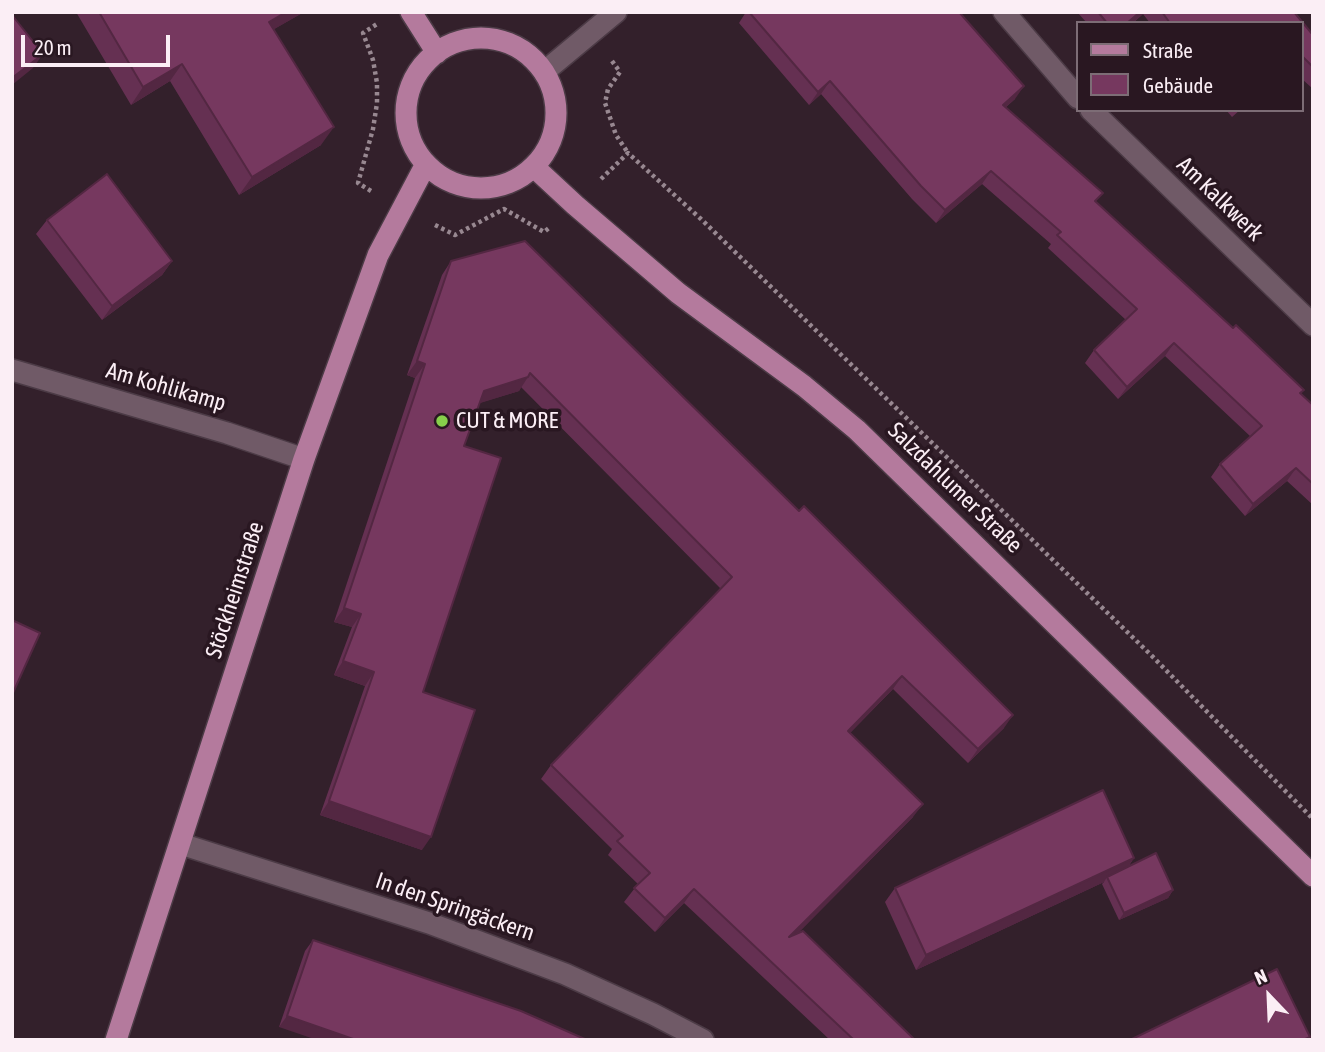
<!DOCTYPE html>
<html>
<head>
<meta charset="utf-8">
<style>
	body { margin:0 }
	#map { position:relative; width:1325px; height:1052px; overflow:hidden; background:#33202b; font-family:"Asap Condensed",sans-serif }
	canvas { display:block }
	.frame { position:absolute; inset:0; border:14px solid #fbeef5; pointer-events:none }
	.legend { position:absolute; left:1076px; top:21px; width:228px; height:91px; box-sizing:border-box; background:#291721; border:2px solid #7d6d76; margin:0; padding:9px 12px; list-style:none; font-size:21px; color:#fbeef5 }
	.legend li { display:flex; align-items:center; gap:14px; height:35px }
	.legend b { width:35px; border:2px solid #7d6d76 }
	.north { position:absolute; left:1234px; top:961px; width:70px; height:70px; -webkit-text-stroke:5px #291721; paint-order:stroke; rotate:337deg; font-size:19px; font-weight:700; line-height:28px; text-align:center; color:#fbeef5 }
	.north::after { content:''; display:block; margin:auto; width:24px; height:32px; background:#fbeef5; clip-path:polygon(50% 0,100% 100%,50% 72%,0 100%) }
	.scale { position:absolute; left:21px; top:35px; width:149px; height:32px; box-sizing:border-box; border:4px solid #fbeef5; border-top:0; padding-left:9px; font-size:21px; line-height:24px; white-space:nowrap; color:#fbeef5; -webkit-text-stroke:5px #291721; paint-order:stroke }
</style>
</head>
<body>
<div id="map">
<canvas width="1325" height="1052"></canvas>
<div class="frame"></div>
<ul class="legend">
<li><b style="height:9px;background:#b47a9d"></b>Straße</li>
<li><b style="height:19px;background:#76385f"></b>Gebäude</li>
</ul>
<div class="north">N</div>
<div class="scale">20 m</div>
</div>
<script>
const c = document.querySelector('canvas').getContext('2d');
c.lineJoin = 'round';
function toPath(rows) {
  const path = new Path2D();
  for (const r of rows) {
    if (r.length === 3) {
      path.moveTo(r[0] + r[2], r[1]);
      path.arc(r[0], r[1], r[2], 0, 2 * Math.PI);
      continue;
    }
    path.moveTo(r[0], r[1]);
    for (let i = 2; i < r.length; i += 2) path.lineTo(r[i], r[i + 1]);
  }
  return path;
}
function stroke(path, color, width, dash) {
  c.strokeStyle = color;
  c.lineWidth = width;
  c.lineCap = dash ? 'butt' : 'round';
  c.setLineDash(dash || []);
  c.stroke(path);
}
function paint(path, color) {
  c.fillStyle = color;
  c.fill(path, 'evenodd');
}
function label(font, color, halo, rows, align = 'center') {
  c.font = font + ' "Asap Condensed",sans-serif';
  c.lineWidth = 7;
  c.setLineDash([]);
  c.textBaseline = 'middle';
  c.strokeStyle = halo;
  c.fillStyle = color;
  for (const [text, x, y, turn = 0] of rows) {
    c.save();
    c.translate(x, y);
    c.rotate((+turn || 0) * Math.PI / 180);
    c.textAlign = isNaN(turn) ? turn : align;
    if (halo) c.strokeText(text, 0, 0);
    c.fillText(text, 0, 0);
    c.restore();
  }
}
const path = toPath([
	[612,61,620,72,608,89,605,103,616,135,628,153],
	[601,179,628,153,701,219,1151,655,1313,819],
	[371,191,358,183,373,129,377,103,377,83,373,60,363,33,377,24],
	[435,225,455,235,504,209,544,232,549,228]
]);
const minor = toPath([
	[1004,12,1078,98],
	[544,72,616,12],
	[1091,110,1313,325],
	[12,370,227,433,304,459],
	[181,844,429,923,565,974,653,1014,703,1040]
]);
const major = toPath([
	[411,12,437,53],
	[481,113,75],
	[534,167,575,205,678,293,804,386,857,430,1313,876],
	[116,1040,304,459,378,255,426,164]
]);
const wall = toPath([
	[76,12,304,12,274,29,321,145,239,195,170,81,131,105],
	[746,12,959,12,1015,99,1006,107,1096,202,1233,328,1304,390,1301,394,1313,405,1313,505,1287,481,1245,516,1211,477,1220,464,1251,437,1165,356,1118,399,1085,363,1094,350,1126,320,1048,248,1051,244,982,184,936,223,912,199,821,94,809,105,739,23],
	[1077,12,1294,12,1313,35,1313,89,1302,79,1302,23,1150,23,1143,14,1133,23,1087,23],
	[1226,110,1240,110,1232,117],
	[47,220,172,261,162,275,102,320,36,234],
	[451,261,1004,728,968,763,893,689,850,733,913,817,797,934,915,1040,830,1040,684,903,655,932,624,902,638,884,608,855,612,849,541,779,551,765,721,589,521,387,519,391,479,403,464,446,423,692,422,850,320,815,365,686,334,675,352,627,334,622,415,378,407,375,442,275],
	[1134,858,1128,867,1173,890,1168,898,1119,920,1102,884,1104,882,916,970,885,902,895,888],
	[313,940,587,1040,279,1027,305,951]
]);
const shadedWall = toPath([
	[286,12,304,12,257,39,269,22],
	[1140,12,1145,12,1133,23,1127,23],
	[43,54,33,68,12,85,12,78],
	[182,64,170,81,131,105,143,87],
	[830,81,821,94,809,105,818,92],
	[1024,86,1015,99,994,117,1003,105],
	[334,127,321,145,239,195,252,177],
	[991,171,982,184,936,223,945,210],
	[172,261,162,275,102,320,112,306],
	[1174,343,1165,356,1118,399,1127,387],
	[417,361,425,364,415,378,407,375],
	[528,377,519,391,474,405,484,391],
	[1296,468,1287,481,1245,516,1253,504],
	[344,608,361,614,352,627,334,622],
	[343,661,374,672,365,686,334,675],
	[902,676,893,689,838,745,848,731],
	[1013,715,1004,728,968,763,978,749],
	[329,801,431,837,422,850,320,815],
	[923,804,913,817,780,951,789,937],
	[1134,858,1124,872,1107,877,1104,882,916,970,926,955],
	[694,889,684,903,655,932,665,918],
	[1173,890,1168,898,1119,920,1124,913],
	[287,1016,356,1040,317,1040,279,1027]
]);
const building = toPath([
	[99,12,286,12,269,22,334,127,252,177,182,64,143,87,99,12],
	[749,12,959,12,1024,86,1003,105,1103,193,1095,201,1233,328,1236,325,1304,390,1300,393,1313,405,1313,484,1296,468,1253,504,1220,464,1262,426,1174,343,1127,387,1094,350,1137,309,1057,235,1061,232,991,171,945,210,921,186,830,81,818,92,749,12],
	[1098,12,1140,12,1127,23,1107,23,1098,12],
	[1162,12,1294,12,1313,35,1313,67,1302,56,1302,23,1170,23,1162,12],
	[12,15,43,54,12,78,12,15],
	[107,174,172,261,112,306,47,220,107,174],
	[525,241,799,511,804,506,1013,715,978,749,902,676,848,731,923,804,789,937,803,931,915,1040,854,1040,694,889,665,918,634,888,650,873,617,841,623,836,551,765,732,577,530,373,528,377,484,391,464,446,501,458,423,692,475,710,431,837,329,801,374,672,343,661,361,614,344,608,425,364,417,361,451,261,525,241],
	[12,620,40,633,12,695,12,620],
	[1103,790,1134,858,926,955,895,888,1103,790],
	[1156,853,1173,890,1124,913,1107,877,1156,853],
	[313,940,521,1011,587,1040,356,1040,287,1016,313,940],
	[1277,969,1310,1037,1303,1040,1130,1040,1277,969]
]);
const markers = [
	[442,421,7,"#87cf4b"]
];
const streetNames = [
	["Am Kalkwerk",1220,199,44],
	["Am Kohlikamp",166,387,16],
	["Salzdahlumer Straße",955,488,44],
	["Stöckheimstraße",235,590,-72],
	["In den Springäckern",455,907,19]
];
const poiNames = [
	["CUT & MORE",456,421]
];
stroke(minor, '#4c3b46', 24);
stroke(major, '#4c3b46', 24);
stroke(path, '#988891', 4.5, [3.5, 3.5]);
stroke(minor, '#705a67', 21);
stroke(major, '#b47a9d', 21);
paint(wall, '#653052');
paint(shadedWall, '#532742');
paint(building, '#76385f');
stroke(building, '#532742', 2);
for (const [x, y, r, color] of markers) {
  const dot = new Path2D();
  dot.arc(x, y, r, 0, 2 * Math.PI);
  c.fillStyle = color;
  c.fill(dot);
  stroke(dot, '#291721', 2.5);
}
label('23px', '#fbeef5', '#291721', streetNames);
label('23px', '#fbeef5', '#291721', poiNames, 'left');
</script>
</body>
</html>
